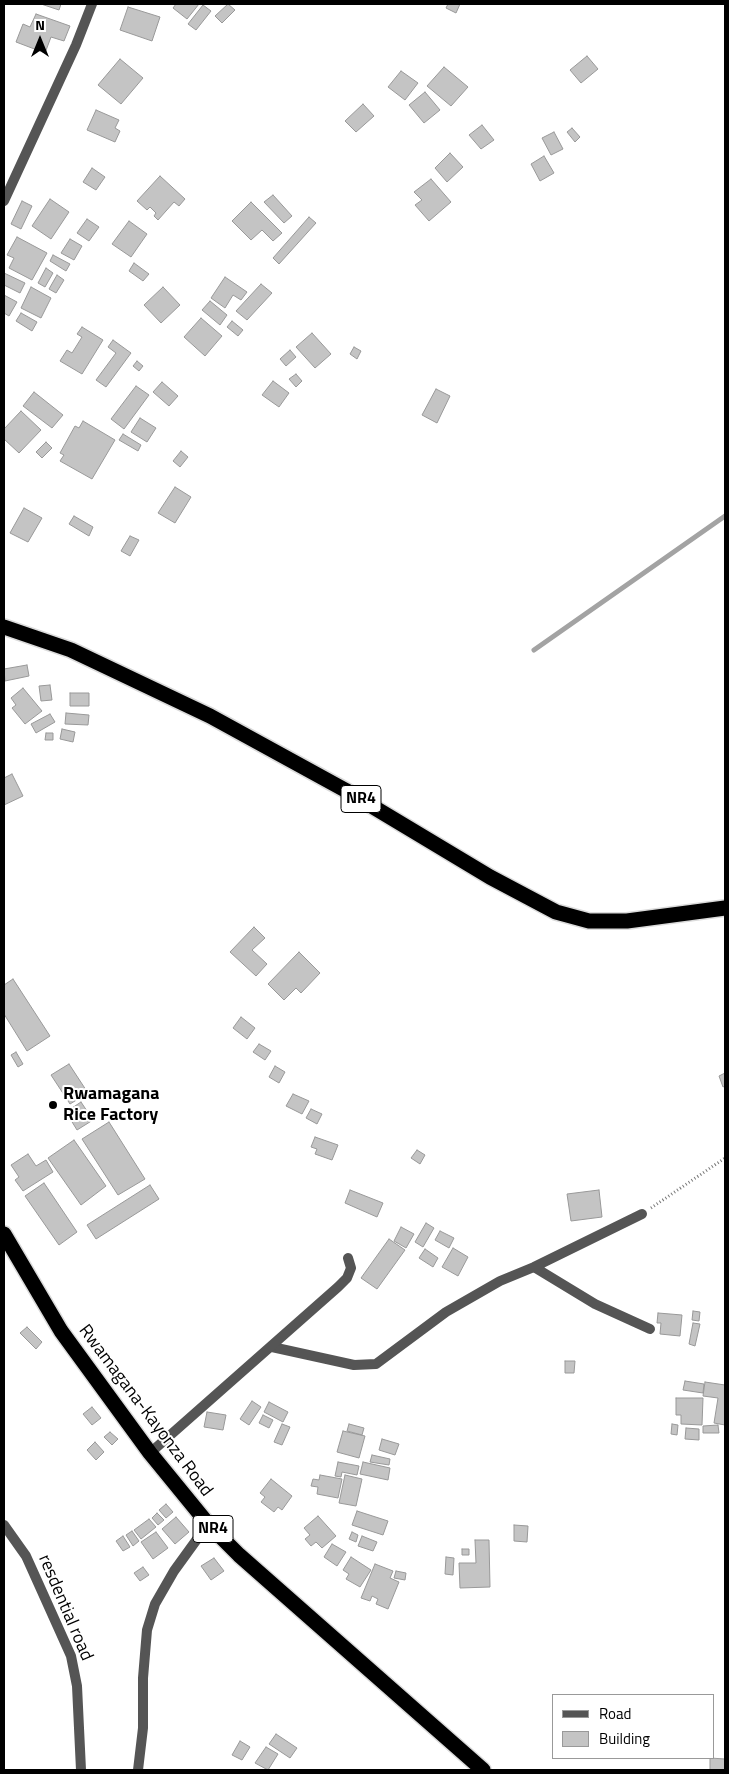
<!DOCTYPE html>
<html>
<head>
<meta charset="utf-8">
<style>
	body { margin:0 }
	#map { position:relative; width:729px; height:1774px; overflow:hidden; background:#fff; font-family:"Titillium Web",sans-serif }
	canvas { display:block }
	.frame { position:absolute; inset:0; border:5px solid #000; pointer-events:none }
	.legend { position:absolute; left:552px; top:1694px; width:162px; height:65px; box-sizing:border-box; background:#fff; border:1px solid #999; margin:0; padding:6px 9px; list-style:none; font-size:15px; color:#000 }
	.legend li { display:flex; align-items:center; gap:10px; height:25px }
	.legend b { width:25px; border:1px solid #999 }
	.north { position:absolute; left:15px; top:15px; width:50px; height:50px; -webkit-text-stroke:4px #fff; paint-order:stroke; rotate:0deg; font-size:14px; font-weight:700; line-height:20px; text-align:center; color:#000 }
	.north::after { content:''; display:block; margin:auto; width:18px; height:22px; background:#000; clip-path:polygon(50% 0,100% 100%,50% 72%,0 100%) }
</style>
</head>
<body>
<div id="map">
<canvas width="729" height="1774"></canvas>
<div class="frame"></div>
<ul class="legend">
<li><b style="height:6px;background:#555"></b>Road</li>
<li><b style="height:14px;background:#c4c4c4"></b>Building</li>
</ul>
<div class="north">N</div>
</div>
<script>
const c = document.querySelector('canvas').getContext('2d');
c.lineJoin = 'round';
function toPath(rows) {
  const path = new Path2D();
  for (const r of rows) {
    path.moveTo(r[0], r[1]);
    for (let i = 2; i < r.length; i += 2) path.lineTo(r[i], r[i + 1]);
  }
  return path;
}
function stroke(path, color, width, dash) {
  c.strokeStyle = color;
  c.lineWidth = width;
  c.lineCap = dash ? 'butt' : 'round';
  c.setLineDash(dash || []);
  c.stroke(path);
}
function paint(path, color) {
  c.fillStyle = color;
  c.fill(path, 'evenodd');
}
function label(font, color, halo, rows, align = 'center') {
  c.font = font + ' "Titillium Web",sans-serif';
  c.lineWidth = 4;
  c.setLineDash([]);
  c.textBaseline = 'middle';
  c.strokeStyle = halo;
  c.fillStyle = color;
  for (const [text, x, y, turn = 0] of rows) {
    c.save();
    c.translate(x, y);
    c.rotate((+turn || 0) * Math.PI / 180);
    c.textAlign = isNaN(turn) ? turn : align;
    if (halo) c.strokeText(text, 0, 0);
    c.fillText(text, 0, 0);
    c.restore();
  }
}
const stream = toPath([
	[534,650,725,516]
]);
const building = toPath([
	[41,4,61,4,59,10,41,4],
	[176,4,199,4,187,19,173,8,176,4],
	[228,4,235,10,222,23,215,16,228,4],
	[448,4,460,4,456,13,446,8,448,4],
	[203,5,211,11,196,30,188,24,203,5],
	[128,7,160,17,152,41,120,30,128,7],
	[36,14,70,26,64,41,51,37,45,53,16,42,23,24,30,27,36,14],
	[587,56,598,69,581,83,570,70,587,56],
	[120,59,143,78,121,104,98,85,120,59],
	[444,67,468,87,451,106,427,86,444,67],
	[401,71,418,83,405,100,388,87,401,71],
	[425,92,440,110,424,123,409,105,425,92],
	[363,104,374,116,356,132,345,121,363,104],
	[96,110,119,120,115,128,120,131,115,142,87,130,96,110],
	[482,125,494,140,481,149,469,135,482,125],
	[572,128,580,137,575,142,567,132,572,128],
	[554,132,563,149,551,155,542,138,554,132],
	[450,153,463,167,447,182,435,168,450,153],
	[544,156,554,173,540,181,531,164,544,156],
	[92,168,105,177,96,190,83,182,92,168],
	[160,176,185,199,179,206,174,202,158,220,154,216,156,213,150,207,147,210,137,201,160,176],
	[431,179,451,202,429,221,415,205,422,200,414,192,431,179],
	[273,195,292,216,284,223,264,202,273,195],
	[50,199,69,212,51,239,32,226,50,199],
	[22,201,32,206,21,229,11,224,22,201],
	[251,202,282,233,273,241,262,230,251,240,232,221,251,202],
	[309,217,316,223,279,264,273,258,309,217],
	[87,219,99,227,89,241,77,233,87,219],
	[129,221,147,234,131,257,112,244,129,221],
	[17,237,47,253,32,280,9,268,14,258,7,255,17,237],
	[70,239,82,246,74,260,61,253,70,239],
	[53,255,70,264,66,271,50,261,53,255],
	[134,263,149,274,143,281,129,271,134,263],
	[46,268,53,273,45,287,38,283,46,268],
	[4,273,25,283,20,293,4,285,4,273],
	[57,275,64,280,56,293,49,289,57,275],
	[225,277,247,292,241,300,233,295,225,308,211,298,225,277],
	[261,284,272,293,247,320,236,311,261,284],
	[31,287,51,298,41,318,21,308,31,287],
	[163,287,180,305,161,323,144,305,163,287],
	[4,295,17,302,9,316,4,313,4,295],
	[210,301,227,315,220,325,202,310,210,301],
	[21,313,37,322,32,331,16,321,21,313],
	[201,318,222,336,205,356,184,337,201,318],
	[232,321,243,330,238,336,227,327,232,321],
	[82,327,103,340,82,374,60,361,67,350,72,353,82,337,77,334,82,327],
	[312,333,331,354,315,368,296,347,312,333],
	[113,340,131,353,106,387,96,380,116,353,108,347,113,340],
	[354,347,361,351,357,359,350,354,354,347],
	[290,350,296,357,286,366,280,359,290,350],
	[137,361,143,366,139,371,133,366,137,361],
	[296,374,302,381,296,387,289,379,296,374],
	[273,381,289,393,279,407,262,395,273,381],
	[162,382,178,396,169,406,153,392,162,382],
	[136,386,149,395,124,429,111,419,136,386],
	[436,389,450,396,437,423,422,415,436,389],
	[34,392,63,415,52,428,23,406,34,392],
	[21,411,41,430,19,453,4,439,4,429,21,411],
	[140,418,156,428,147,442,131,432,140,418],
	[83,421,115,440,92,479,60,461,64,455,60,453,75,426,79,428,83,421],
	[123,434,141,445,138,451,119,440,123,434],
	[46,442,52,448,42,458,36,452,46,442],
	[181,451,188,457,180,467,173,461,181,451],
	[175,487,191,497,175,523,158,513,175,487],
	[24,508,42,518,28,542,10,533,24,508],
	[74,516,93,527,89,536,69,524,74,516],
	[130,536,139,540,130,556,121,551,130,536],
	[27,665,29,676,5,681,4,669,27,665],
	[50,685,52,700,41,701,39,686,50,685],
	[23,688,42,711,25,724,12,708,16,705,11,698,23,688],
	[70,693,89,693,89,706,70,706,70,693],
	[66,713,89,715,88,725,65,724,66,713],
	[50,714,55,722,36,733,31,724,50,714],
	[62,729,75,732,73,742,60,739,62,729],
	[46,733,53,733,53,740,45,740,46,733],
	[12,774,23,796,4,805,4,778,12,774],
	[254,927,265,938,252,950,267,964,256,976,230,952,254,927],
	[299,952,320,973,301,993,296,988,284,1000,268,984,299,952],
	[13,979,50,1036,27,1051,4,1014,4,985,13,979],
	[241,1017,255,1028,247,1039,233,1028,241,1017],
	[259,1044,271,1051,265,1060,253,1052,259,1044],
	[16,1052,23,1064,18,1067,11,1055,16,1052],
	[69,1064,88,1093,70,1104,51,1075,69,1064],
	[275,1066,285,1072,279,1083,269,1077,275,1066],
	[725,1073,725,1086,723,1087,719,1076,725,1073],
	[293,1094,309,1101,302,1114,286,1106,293,1094],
	[81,1102,93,1120,77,1130,66,1112,81,1102],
	[311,1109,322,1114,317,1124,306,1118,311,1109],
	[109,1122,145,1179,118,1195,82,1139,109,1122],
	[315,1137,338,1145,332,1160,315,1154,317,1149,311,1147,315,1137],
	[74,1140,106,1186,81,1205,48,1158,74,1140],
	[417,1150,425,1155,420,1164,411,1158,417,1150],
	[28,1154,36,1166,46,1160,53,1172,23,1191,15,1180,19,1177,11,1165,28,1154],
	[44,1183,77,1232,59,1245,25,1196,44,1183],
	[150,1185,159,1199,96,1239,87,1225,150,1185],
	[350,1190,383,1203,377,1217,345,1203,350,1190],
	[599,1190,602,1217,571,1221,567,1194,599,1190],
	[426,1223,434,1228,423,1247,415,1242,426,1223],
	[401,1227,414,1234,406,1248,394,1241,401,1227],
	[440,1231,454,1238,449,1248,435,1240,440,1231],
	[389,1239,405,1250,377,1289,361,1278,389,1239],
	[453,1248,468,1257,458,1276,442,1267,453,1248],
	[425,1249,438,1258,433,1267,419,1258,425,1249],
	[693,1311,700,1312,699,1321,692,1320,693,1311],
	[658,1313,682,1315,680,1336,660,1334,661,1323,657,1323,658,1313],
	[693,1323,700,1324,695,1346,689,1344,693,1323],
	[27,1327,42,1342,36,1349,20,1333,27,1327],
	[565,1361,575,1361,574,1373,565,1373,565,1361],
	[685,1381,704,1384,703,1393,683,1390,685,1381],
	[705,1382,725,1385,725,1425,714,1423,718,1398,703,1396,705,1382],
	[676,1398,703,1398,702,1425,681,1424,681,1415,676,1415,676,1398],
	[252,1401,261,1407,249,1425,240,1419,252,1401],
	[269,1402,288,1412,283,1422,264,1412,269,1402],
	[92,1407,101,1418,92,1425,83,1414,92,1407],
	[207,1412,226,1415,223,1430,204,1427,207,1412],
	[263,1415,273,1420,269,1428,259,1423,263,1415],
	[282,1424,290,1427,282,1445,274,1442,282,1424],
	[349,1424,364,1428,362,1435,347,1431,349,1424],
	[672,1424,678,1425,677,1435,671,1434,672,1424],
	[718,1425,719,1433,703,1433,703,1426,718,1425],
	[686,1428,699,1429,699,1440,685,1439,686,1428],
	[343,1431,365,1436,359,1458,337,1452,343,1431],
	[110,1432,118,1439,112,1445,104,1437,110,1432],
	[382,1439,399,1444,395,1455,379,1450,382,1439],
	[95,1442,104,1452,96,1460,87,1450,95,1442],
	[372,1455,390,1459,389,1465,370,1462,372,1455],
	[338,1462,359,1466,357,1475,342,1472,341,1477,335,1476,338,1462],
	[363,1462,390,1468,388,1480,360,1474,363,1462],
	[320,1475,342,1479,338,1498,317,1494,318,1487,311,1486,313,1479,319,1480,320,1475],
	[345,1475,362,1479,356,1506,339,1503,345,1475],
	[271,1479,292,1496,282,1510,278,1507,274,1512,261,1502,265,1497,260,1493,271,1479],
	[166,1504,173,1512,166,1518,159,1510,166,1504],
	[357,1511,388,1521,383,1535,352,1525,357,1511],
	[157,1513,164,1520,158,1525,152,1518,157,1513],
	[318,1516,336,1536,322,1548,316,1542,311,1546,305,1539,310,1535,304,1528,318,1516],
	[176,1517,189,1532,175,1544,162,1529,176,1517],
	[149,1519,156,1527,141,1539,134,1530,149,1519],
	[514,1525,528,1526,527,1542,514,1541,514,1525],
	[132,1531,139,1541,133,1546,126,1535,132,1531],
	[156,1532,168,1548,153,1559,141,1542,156,1532],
	[352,1532,358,1535,356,1542,349,1539,352,1532],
	[123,1536,130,1547,123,1551,116,1541,123,1536],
	[362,1536,377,1542,373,1551,358,1546,362,1536],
	[475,1540,489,1540,490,1587,460,1588,459,1563,476,1563,475,1540],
	[332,1544,346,1552,337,1566,324,1557,332,1544],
	[462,1549,469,1549,469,1555,462,1555,462,1549],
	[351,1557,371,1570,360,1587,346,1579,349,1574,343,1570,351,1557],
	[446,1557,454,1558,453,1575,445,1574,446,1557],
	[214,1558,224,1571,211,1580,201,1566,214,1558],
	[375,1564,393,1571,390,1578,399,1582,388,1609,376,1604,378,1599,372,1596,370,1601,361,1598,375,1564],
	[143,1567,149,1575,140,1581,134,1573,143,1567],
	[396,1571,406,1573,405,1580,394,1578,396,1571],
	[276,1734,297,1748,290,1758,269,1744,276,1734],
	[240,1741,250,1747,242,1760,232,1755,240,1741],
	[266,1747,278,1754,268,1770,255,1763,266,1747],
	[710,1758,725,1759,725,1770,710,1770,710,1758]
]);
const path = toPath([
	[651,1208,725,1158]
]);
const lane = toPath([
	[534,1267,595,1304,650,1329],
	[272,1347,354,1365,376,1364,446,1312,500,1281,534,1267,642,1214]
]);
const street = toPath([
	[4,201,76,45,92,4],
	[150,1453,338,1287,347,1278,351,1268,348,1258],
	[4,1525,26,1556,71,1656,77,1686,81,1770],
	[138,1770,143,1728,143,1678,147,1630,155,1604,174,1571,208,1524]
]);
const highway = toPath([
	[4,627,71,650,210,716,345,790,490,877,556,912,589,921,627,921,725,908],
	[4,1234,61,1331,150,1453,208,1524,239,1555,483,1770]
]);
const markers = [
	[53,1105,5,"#000"]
];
const shields = [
	[361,799,40],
	[213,1529,40]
];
const shieldNames = [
	["NR4",361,799],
	["NR4",213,1529]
];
const poiNames = [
	["Rwamagana",63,1095],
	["Rice Factory",63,1116]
];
const streetNames = [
	["Rwamagana-Kayonza Road",145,1411,53],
	["resdential road",65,1608,67]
];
stroke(stream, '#a3a3a3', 5);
paint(building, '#c4c4c4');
stroke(building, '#999', 1);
stroke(highway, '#dbdbdb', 18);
stroke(path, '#777', 3, [1, 2.5]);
stroke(lane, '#555', 10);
stroke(street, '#555', 10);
stroke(highway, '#000', 15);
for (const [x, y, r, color] of markers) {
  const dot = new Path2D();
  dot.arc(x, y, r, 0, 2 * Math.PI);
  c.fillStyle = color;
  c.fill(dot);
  stroke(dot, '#fff', 2);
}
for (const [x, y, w] of shields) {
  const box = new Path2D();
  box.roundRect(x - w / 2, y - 13.5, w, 27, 4);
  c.fillStyle = '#fff';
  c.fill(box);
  stroke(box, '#000', 1);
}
label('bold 16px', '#000', null, shieldNames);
label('bold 18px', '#000', '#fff', poiNames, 'left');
label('18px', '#000', '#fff', streetNames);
</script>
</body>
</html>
